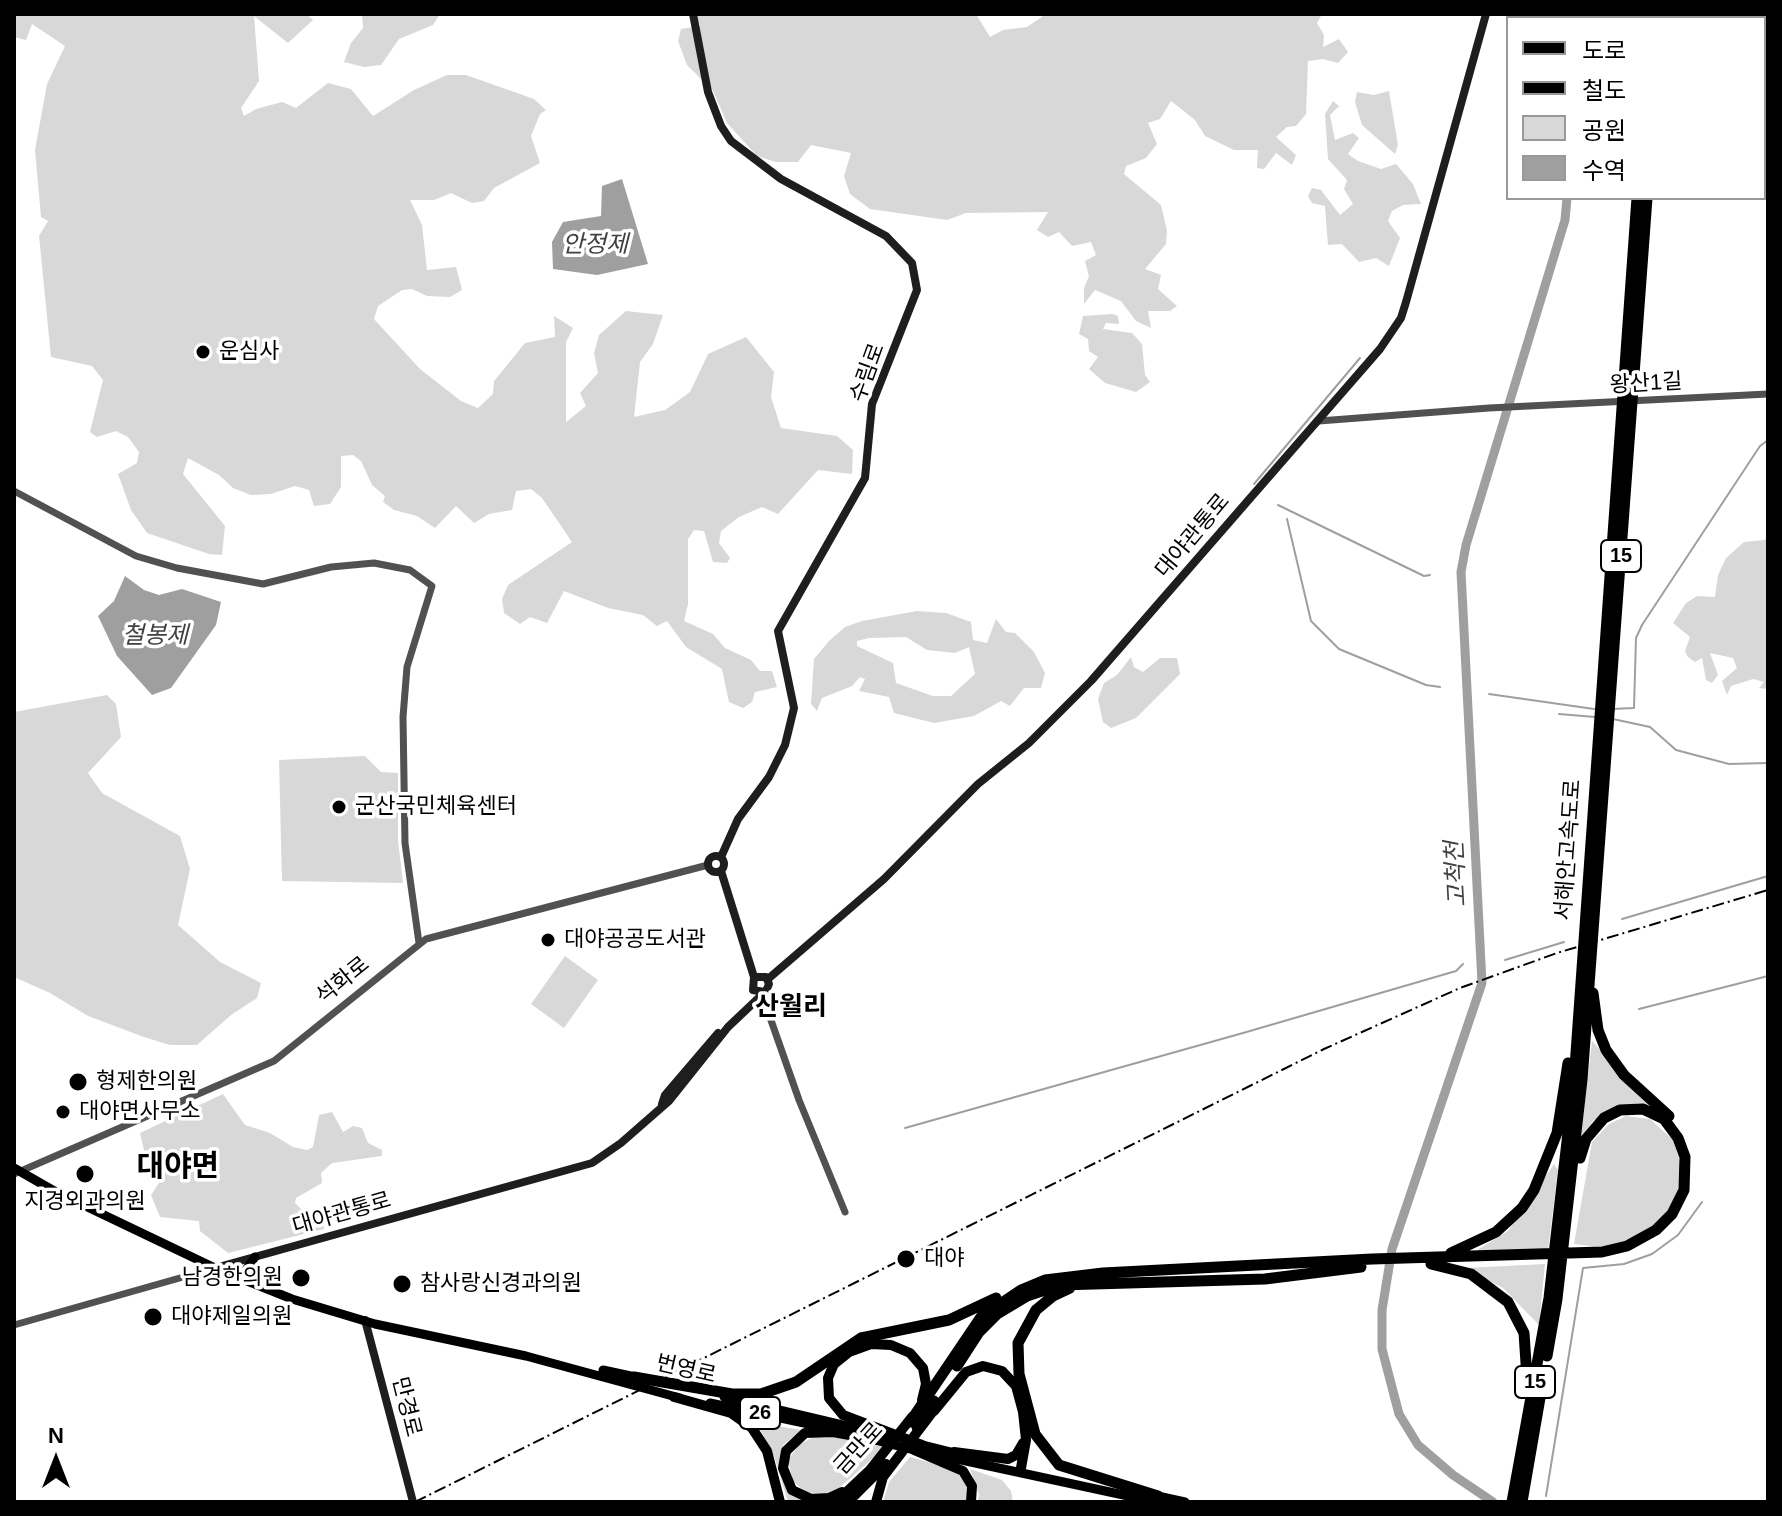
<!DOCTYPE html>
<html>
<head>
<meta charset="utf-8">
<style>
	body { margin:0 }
	#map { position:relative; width:1782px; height:1516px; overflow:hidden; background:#fff; font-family:Arial,"Noto Sans KR",sans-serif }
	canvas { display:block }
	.frame { position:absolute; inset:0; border:16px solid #000; pointer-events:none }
	.legend { position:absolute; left:1506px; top:16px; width:260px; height:184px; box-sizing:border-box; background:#fff; border:2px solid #999; margin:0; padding:10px 14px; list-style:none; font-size:24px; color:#000 }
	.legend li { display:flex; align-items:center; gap:16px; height:40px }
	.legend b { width:40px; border:2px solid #999 }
	.north { position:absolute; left:16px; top:1420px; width:80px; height:80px; -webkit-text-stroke:6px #fff; paint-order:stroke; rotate:0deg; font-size:22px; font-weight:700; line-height:32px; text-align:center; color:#000 }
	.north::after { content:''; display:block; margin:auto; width:28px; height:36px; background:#000; clip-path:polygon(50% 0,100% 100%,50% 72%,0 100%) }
</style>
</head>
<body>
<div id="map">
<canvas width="1782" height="1516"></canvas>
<div class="frame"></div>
<ul class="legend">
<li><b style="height:10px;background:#000"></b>도로</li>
<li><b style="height:10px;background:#000"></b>철도</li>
<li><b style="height:22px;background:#d8d8d8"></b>공원</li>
<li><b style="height:22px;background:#9f9f9f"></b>수역</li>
</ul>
<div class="north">N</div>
</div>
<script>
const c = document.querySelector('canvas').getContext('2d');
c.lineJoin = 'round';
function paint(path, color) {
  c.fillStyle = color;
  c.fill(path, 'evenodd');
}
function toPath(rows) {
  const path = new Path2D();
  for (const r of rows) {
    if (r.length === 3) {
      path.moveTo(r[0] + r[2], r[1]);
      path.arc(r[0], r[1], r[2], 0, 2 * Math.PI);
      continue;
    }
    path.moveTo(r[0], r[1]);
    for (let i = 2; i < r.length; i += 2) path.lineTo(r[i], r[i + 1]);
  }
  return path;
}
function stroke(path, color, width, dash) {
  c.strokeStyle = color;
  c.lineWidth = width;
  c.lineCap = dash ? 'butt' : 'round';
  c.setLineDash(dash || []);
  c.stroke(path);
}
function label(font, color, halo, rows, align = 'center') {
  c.font = font + ' Arial,"Noto Sans KR",sans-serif';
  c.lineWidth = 7;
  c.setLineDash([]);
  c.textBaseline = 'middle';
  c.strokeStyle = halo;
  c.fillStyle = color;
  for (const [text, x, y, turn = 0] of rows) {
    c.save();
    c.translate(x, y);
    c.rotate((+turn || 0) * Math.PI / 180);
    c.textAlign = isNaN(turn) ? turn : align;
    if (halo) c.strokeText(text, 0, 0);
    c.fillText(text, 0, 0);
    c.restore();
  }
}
const green = toPath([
	[14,14,307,14,313,20,288,43,254,16,259,81,241,108,244,116,256,109,282,102,296,108,328,83,351,89,373,116,414,90,447,75,466,75,534,99,546,110,540,114,531,136,540,163,494,188,484,201,472,203,451,193,434,200,410,200,422,225,427,270,456,267,462,290,450,297,427,296,412,289,402,290,378,306,374,319,420,369,461,401,478,408,493,394,494,381,525,343,555,337,554,316,573,328,566,342,566,422,586,406,580,393,598,373,594,353,599,335,626,311,663,315,653,344,640,362,634,417,665,410,675,403,690,392,708,354,746,337,774,372,771,397,781,428,837,436,853,450,852,474,818,470,778,514,762,507,739,517,721,531,719,543,730,558,727,563,713,562,704,531,694,530,688,539,688,604,684,621,713,634,725,648,751,660,760,671,772,671,777,687,755,692,752,702,743,708,729,702,722,669,686,647,667,621,657,626,643,615,608,608,564,591,547,623,530,617,520,624,504,613,502,599,508,585,572,542,542,498,531,489,516,491,512,510,489,514,474,523,456,506,435,528,417,516,394,510,383,502,385,496,372,485,361,461,353,455,341,456,341,487,330,504,314,506,309,490,295,486,271,494,251,495,233,488,219,475,188,458,183,474,225,526,222,555,209,554,147,533,131,510,118,474,137,463,139,452,128,437,116,431,97,437,90,432,103,380,92,366,51,357,39,236,48,221,41,217,35,150,47,84,65,46,32,24,26,40,14,37],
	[362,14,440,14,433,25,399,39,381,65,364,67,344,62,351,43,363,28],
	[697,14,976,14,990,37,1003,30,1027,27,1046,14,1322,14,1317,23,1324,35,1323,47,1339,39,1348,52,1338,63,1323,59,1308,61,1306,114,1296,126,1287,127,1276,137,1296,155,1292,165,1276,153,1264,169,1257,168,1258,150,1234,150,1205,136,1195,120,1171,101,1160,119,1148,123,1157,144,1146,158,1126,166,1124,174,1161,205,1167,231,1166,244,1145,269,1161,275,1158,289,1177,306,1170,311,1148,311,1151,328,1136,321,1121,301,1095,290,1084,304,1084,288,1089,276,1085,261,1096,255,1091,242,1072,246,1059,232,1048,237,1037,230,1048,212,966,213,947,220,870,209,850,194,844,176,851,153,811,145,798,162,776,162,757,156,727,123,713,91,687,65,678,41,681,29,700,26],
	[1389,91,1398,145,1395,154,1362,125,1355,102,1357,92,1374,95],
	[1333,101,1339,106,1330,115,1335,140,1353,133,1359,138,1348,154,1358,161,1381,169,1396,164,1413,184,1421,204,1403,205,1392,211,1388,221,1400,238,1389,266,1376,258,1359,262,1342,244,1328,245,1325,206,1312,203,1308,196,1312,188,1321,190,1340,215,1353,204,1344,189,1347,180,1328,159,1325,114],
	[1113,314,1118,316,1119,324,1106,323,1103,329,1132,333,1142,344,1145,375,1150,382,1136,392,1105,383,1089,369,1098,357,1089,351,1088,339,1079,334,1083,316],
	[1768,529,1768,689,1759,688,1764,682,1753,679,1731,686,1727,695,1722,681,1737,668,1733,658,1710,653,1718,675,1712,683,1706,680,1702,658,1695,662,1688,657,1685,651,1690,637,1673,623,1686,603,1697,596,1715,597,1718,575,1726,558,1744,542,1765,540],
	[917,611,946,613,971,622,973,640,987,643,996,619,1006,632,1015,633,1034,652,1045,673,1041,688,1024,688,1010,706,1001,701,974,716,934,723,894,713,889,697,859,691,865,679,860,677,852,686,822,698,817,711,811,704,814,659,829,641,845,627,862,621],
	[906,637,927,650,955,653,969,647,975,674,951,696,933,696,896,683,893,663,857,646,857,641,869,638],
	[1131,657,1134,667,1143,672,1160,658,1177,658,1180,674,1136,718,1111,728,1103,722,1098,699,1104,683,1117,675],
	[107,695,116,704,121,737,88,773,102,793,180,836,190,869,178,925,220,962,261,983,257,998,231,1015,197,1045,170,1045,144,1037,88,1016,50,993,14,977,14,712],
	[365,756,381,772,398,773,398,840,403,883,282,881,279,760],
	[565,956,598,980,564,1028,531,1004],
	[1592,1041,1650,1106,1617,1107,1593,1121,1581,1137],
	[223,1094,245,1125,270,1133,293,1147,307,1150,313,1147,319,1115,332,1112,343,1132,353,1126,362,1128,368,1143,382,1150,382,1156,332,1163,321,1173,322,1183,296,1198,295,1203,305,1213,315,1213,324,1219,324,1229,228,1253,200,1231,199,1221,160,1217,151,1195,164,1175,156,1164,146,1159,140,1133],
	[1626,1116,1650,1119,1673,1140,1681,1165,1678,1193,1662,1221,1630,1240,1599,1247,1574,1244,1592,1142,1609,1124],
	[1554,1164,1558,1170,1548,1250,1477,1250,1508,1231],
	[1545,1264,1539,1325,1503,1288,1465,1268],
	[757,1423,802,1430,783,1445,781,1470,808,1502,788,1502,774,1456],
	[815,1436,833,1436,885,1447,836,1491,821,1496,806,1493,793,1481,788,1460,799,1445],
	[910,1457,957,1470,966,1482,967,1502,883,1502,889,1482],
	[970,1469,1002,1480,1011,1491,1013,1502,977,1502,979,1495]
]);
const water = toPath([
	[622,179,648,264,597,275,553,269,552,242,563,222,601,216,602,186],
	[125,576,144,590,159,595,182,589,221,602,216,625,171,688,152,695,117,656,98,616,114,601]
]);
const stream = toPath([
	[1764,86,1768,86],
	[1254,484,1360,358],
	[1278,505,1424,576,1430,575],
	[1287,519,1311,621,1339,649,1426,685,1440,687],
	[1489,694,1594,709],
	[1612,709,1634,708,1636,638,1642,625,1760,446,1768,440],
	[1559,714,1595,717],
	[1613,719,1650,727,1676,750,1729,764,1768,763],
	[1622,919,1768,876],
	[1505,960,1564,942],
	[1639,1009,1768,976],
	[905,1128,1243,1033,1456,971,1463,964],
	[1546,1496,1583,1268,1624,1264,1652,1254,1678,1235,1702,1202]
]);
const river = toPath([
	[1559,14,1559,18],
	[1493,1502,1453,1475,1418,1445,1399,1414,1382,1349,1382,1310,1392,1249,1482,983,1461,572,1466,545,1565,220,1567,198]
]);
const tertiary = toPath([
	[1319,421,1489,408,1768,394],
	[14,491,136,556,177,568,263,584,331,567,374,563,410,570,432,586,407,667,403,717,405,843,419,943],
	[767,989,766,1006,799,1100,845,1212],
	[14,1174,274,1061,426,939,708,865],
	[14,1325,215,1268]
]);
const secondary = toPath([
	[693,14,708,92,721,126,731,141,781,179,886,236,912,263,917,290,872,404,865,478,778,631,794,708,785,745,769,777,738,819,721,857],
	[716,864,8],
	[721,871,754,977],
	[768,979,884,879,978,784,1029,743,1091,681,1380,349,1401,318,1406,302,1486,14],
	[662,1104,665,1095,718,1033],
	[215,1268,592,1163,621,1143,669,1101,728,1027,766,991,769,984,766,977,754,977,753,990,764,992],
	[365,1320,413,1502]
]);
const primary = toPath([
	[14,1168,56,1192,215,1268,292,1299,375,1324,526,1356,680,1398],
	[251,1282,245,1271,255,1257],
	[603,1370,640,1378],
	[724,1397,889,1436],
	[710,1403,837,1430],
	[859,1436,910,1449],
	[915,1443,955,1453],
	[929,1453,1156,1502],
	[1153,1495,1185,1502]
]);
const trunk = toPath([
	[674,1397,731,1413,752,1428,767,1451,780,1502],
	[922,1400,926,1384,923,1368,910,1353,891,1345,871,1344,849,1352,834,1364,828,1378,829,1398,843,1415,922,1445],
	[934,1411,966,1372,983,1366,1002,1371,1016,1386,1023,1412,1026,1440,1021,1468],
	[914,1450,963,1471,972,1486,971,1502],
	[954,1452,1008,1459,1016,1455,1023,1443],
	[842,1492,829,1498,811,1499,792,1490,783,1468,786,1451,805,1433,833,1432,866,1438],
	[836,1502,869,1471,912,1417],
	[848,1502,886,1464],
	[876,1502,883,1477,937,1406]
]);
const motorway = toPath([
	[1651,18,1651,14],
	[1661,18,1661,14],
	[1593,993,1598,1030,1606,1050,1624,1075,1669,1116],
	[1451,1253,1496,1232,1522,1208,1534,1190,1557,1133,1568,1063],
	[1431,1264,1471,1274,1508,1302,1524,1333,1528,1393],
	[1070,1288,1053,1296,1036,1310,1018,1343,1019,1374,1035,1434,1059,1465,1158,1496],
	[1547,1356,1557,1299,1582,1080,1647,198],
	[957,1366,979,1332,997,1314,1027,1296,1060,1285,1265,1279,1361,1267],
	[634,1377,732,1394,761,1394,796,1382,861,1338,949,1320,996,1298],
	[910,1422,981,1317,1021,1290,1045,1280,1103,1273,1372,1259,1602,1252,1627,1246,1656,1230,1672,1214,1684,1190,1685,1157,1678,1138,1664,1119,1643,1109,1620,1110,1604,1118,1586,1139,1580,1158],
	[917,1427,934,1401],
	[1512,1502,1549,1298,1574,1081,1637,198],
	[1522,1502,1541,1392]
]);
const rail = toPath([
	[415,1502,1324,1049,1460,988,1557,953,1768,890]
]);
const markers = [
	[203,352,8,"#000"],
	[339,807,8,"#000"],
	[548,940,8,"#000"],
	[78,1082,10,"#000"],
	[63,1112,8,"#000"],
	[85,1174,10,"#000"],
	[906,1259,10,"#000"],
	[301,1278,10,"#000"],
	[402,1284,10,"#000"],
	[153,1317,10,"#000"]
];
const shields = [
	[1621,556,40],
	[1535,1382,40],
	[760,1413,40]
];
const shieldNames = [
	["15",1621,556],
	["15",1535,1382],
	["26",760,1413]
];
const poiNames = [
	["운심사",219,352],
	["군산국민체육센터",355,807],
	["대야공공도서관",564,940],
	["형제한의원",96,1082],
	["대야면사무소",79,1112],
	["지경외과의원",85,1202,"center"],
	["대야",924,1259],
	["남경한의원",283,1278,"right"],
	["참사랑신경과의원",420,1284],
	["대야제일의원",171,1317]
];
const streetNames = [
	["수림로",868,373,-70],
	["왕산1길",1646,384,-3],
	["대야관통로",1193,536,-50],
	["서해안고속도로",1569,850,-86],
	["석화로",343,981,-39],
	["대야관통로",342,1214,-16],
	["번영로",686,1370,13],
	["만경로",406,1407,76],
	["금만로",859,1449,-48]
];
const waterNames = [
	["안정제",595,245],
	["철봉제",155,636],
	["고척천",1457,874,-93]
];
const quarterNames = [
	["산월리",791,1008]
];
const districtNames = [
	["대야면",178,1168]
];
paint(green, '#d8d8d8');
paint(water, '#9f9f9f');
stroke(stream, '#9f9f9f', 2);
stroke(river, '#9f9f9f', 9);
stroke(tertiary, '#515151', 7);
stroke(secondary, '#1e1e1e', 8);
stroke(primary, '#000', 9);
stroke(trunk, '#000', 10);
stroke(motorway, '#000', 11);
stroke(rail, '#000', 2, [12, 4, 2, 4]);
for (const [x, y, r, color] of markers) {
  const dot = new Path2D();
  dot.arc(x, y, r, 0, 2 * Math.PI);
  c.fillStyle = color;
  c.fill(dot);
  stroke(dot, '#fff', 3);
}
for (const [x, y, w] of shields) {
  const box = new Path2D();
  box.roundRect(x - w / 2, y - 16, w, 32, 6);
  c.fillStyle = '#fff';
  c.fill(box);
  stroke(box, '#000', 2);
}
label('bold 20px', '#000', null, shieldNames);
label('22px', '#000', '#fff', poiNames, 'left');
label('22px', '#000', '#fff', streetNames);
label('italic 24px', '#404040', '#fff', waterNames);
label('bold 26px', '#000', '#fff', quarterNames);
label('bold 30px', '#000', '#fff', districtNames);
</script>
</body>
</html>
